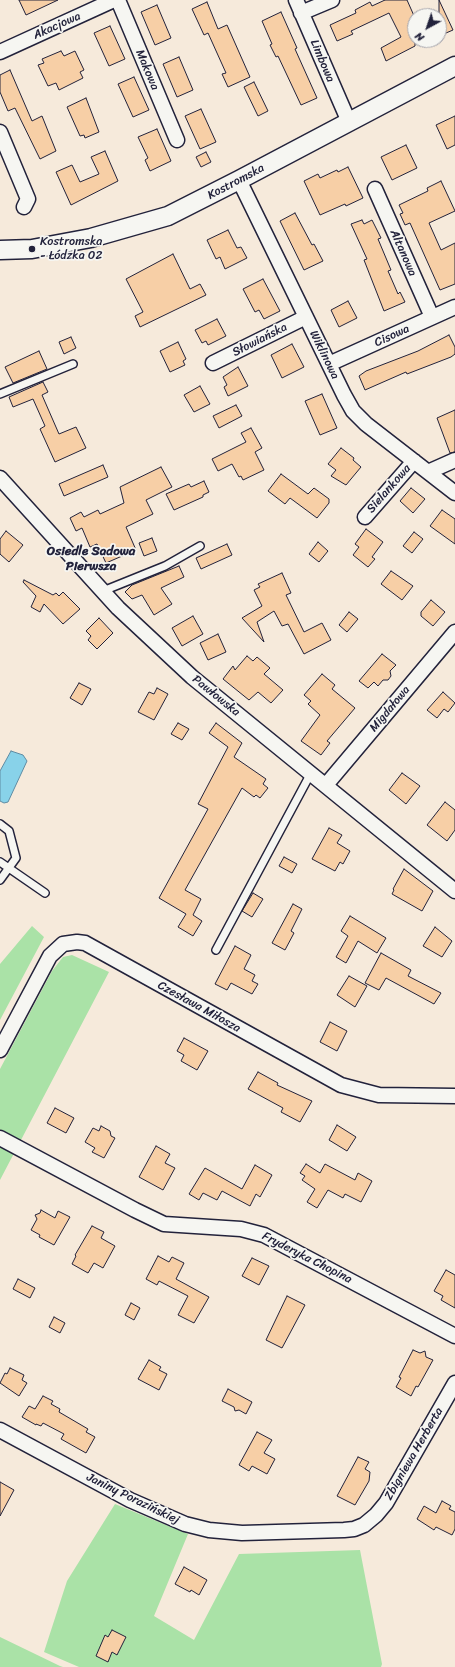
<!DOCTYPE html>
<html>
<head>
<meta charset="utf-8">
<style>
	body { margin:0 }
	#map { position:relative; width:455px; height:1667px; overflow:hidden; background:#f6eadb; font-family:Sriracha,sans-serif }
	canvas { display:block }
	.north { position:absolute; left:407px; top:8px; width:40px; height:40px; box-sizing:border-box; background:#f6f6f2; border:1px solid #a1a1a9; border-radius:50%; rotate:220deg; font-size:11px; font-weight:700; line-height:16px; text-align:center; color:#22223b }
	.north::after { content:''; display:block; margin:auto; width:14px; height:18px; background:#22223b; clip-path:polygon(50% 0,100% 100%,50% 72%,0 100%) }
</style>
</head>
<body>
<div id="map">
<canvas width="455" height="1667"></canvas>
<div class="north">N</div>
</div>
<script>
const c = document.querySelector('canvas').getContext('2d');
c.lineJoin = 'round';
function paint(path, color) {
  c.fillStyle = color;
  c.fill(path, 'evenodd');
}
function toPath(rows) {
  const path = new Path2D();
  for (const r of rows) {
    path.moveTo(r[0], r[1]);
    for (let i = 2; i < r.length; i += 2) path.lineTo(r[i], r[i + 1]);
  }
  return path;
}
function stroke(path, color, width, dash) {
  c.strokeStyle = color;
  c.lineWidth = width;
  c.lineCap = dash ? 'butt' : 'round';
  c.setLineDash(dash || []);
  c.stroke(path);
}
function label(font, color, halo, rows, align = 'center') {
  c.font = font + ' Sriracha,sans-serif';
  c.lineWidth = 3.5;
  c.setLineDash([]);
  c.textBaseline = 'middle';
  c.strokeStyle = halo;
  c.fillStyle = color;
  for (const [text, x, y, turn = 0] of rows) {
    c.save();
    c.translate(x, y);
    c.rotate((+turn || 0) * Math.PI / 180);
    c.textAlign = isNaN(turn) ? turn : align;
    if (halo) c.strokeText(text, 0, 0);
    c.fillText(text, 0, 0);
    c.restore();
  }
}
const green = toPath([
	[32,926,44,937,0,1020,0,964],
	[72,955,109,972,0,1180,0,1069,52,971,63,957],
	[115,1504,188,1534,154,1616,194,1640,239,1554,360,1550,382,1664,381,1667,79,1667,44,1652,67,1581],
	[0,1637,60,1666,63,1667,0,1667]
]);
const water = toPath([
	[11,751,23,755,27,761,8,802,4,803,0,801,0,771,11,751]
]);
const building = toPath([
	[19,0,58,0,26,15,19,0],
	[385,0,407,0,415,18,415,46,386,61,381,48,401,37,389,13,351,31,353,34,337,41,330,25,356,13,355,10,370,2,372,6,385,0],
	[439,0,453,30,439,36,439,0],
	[207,2,218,29,227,25,250,77,228,87,222,74,226,73,208,33,204,35,192,9,207,2],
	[157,5,171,38,155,45,141,12,157,5],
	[281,12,297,48,295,49,317,98,301,105,278,56,276,57,270,45,272,44,262,21,281,12],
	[110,26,125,59,109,66,94,33,110,26],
	[61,51,64,56,75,51,84,70,80,72,83,78,59,90,56,83,48,86,38,65,44,63,42,59,61,51],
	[179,57,193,90,177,97,163,64,179,57],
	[10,70,32,121,42,116,56,151,40,159,15,108,8,111,0,92,0,75,10,70],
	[134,77,149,110,133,117,118,84,134,77],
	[254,82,268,111,258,116,244,87,254,82],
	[86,98,99,132,85,138,84,135,80,136,67,107,86,98],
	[201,109,216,142,200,149,185,116,201,109],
	[455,116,455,145,447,149,436,125,455,116],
	[157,129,171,161,150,171,145,160,148,158,138,137,157,129],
	[406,145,417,168,392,180,381,157,406,145],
	[105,151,118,181,71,205,56,172,72,165,80,182,99,174,91,157,105,151],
	[206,152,211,162,201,167,196,157,206,152],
	[348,167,363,198,346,206,345,204,320,215,304,181,318,174,320,178,337,170,338,172,348,167],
	[441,181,455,211,429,223,441,250,455,243,455,284,440,290,410,223,405,225,400,214,403,213,399,205,428,191,427,188,441,181],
	[295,213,312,245,314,244,323,261,304,270,280,221,295,213],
	[362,220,364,224,372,220,381,238,378,239,391,270,388,271,398,294,400,292,405,302,384,311,364,260,367,259,351,224,362,220],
	[228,230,237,248,241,247,247,258,225,269,220,257,216,259,207,240,228,230],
	[173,254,190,289,200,284,206,295,140,327,135,316,143,312,126,279,173,254],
	[263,279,280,311,264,319,259,310,255,312,243,289,263,279],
	[348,301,357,318,339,327,331,310,348,301],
	[217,319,226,336,208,345,206,341,202,343,195,330,217,319],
	[449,335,455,347,455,354,451,357,407,374,406,372,365,390,359,376,366,371,418,351,449,335],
	[71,337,76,348,64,354,59,342,71,337],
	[178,342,186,359,183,361,185,365,170,372,160,351,178,342],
	[292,344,304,367,282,378,271,355,292,344],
	[39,351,47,369,13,383,5,367,39,351],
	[238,367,248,386,228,396,224,387,227,385,223,377,238,367],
	[43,382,48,392,42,395,59,434,76,427,86,448,55,462,40,429,45,426,33,399,13,407,9,397,43,382],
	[200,386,210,404,194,412,184,395,200,386],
	[322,394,337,428,320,435,305,401,322,394],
	[236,405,242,416,219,428,213,416,236,405],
	[455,410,455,452,450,453,437,418,455,410],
	[251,428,262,448,255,452,264,470,243,480,241,476,239,477,232,464,218,471,212,459,246,442,241,433,251,428],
	[341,448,354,458,353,460,361,467,346,485,331,476,336,470,328,464,341,448],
	[103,465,108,477,64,496,59,484,103,465],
	[161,467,172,487,146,500,153,514,126,527,136,550,106,563,97,544,90,547,82,528,76,531,70,518,81,512,84,517,98,510,100,514,124,503,120,487,161,467],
	[281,474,308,494,314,488,329,499,329,503,317,518,290,498,285,504,268,491,281,474],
	[204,481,209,492,203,495,203,497,174,510,166,494,189,484,191,487,204,481],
	[411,488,425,499,413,513,400,501,411,488],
	[442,510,455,519,455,544,430,526,442,510],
	[366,529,383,542,372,557,375,559,368,567,353,555,359,547,355,544,366,529],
	[6,531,23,545,9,562,0,554,0,539,6,531],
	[414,532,423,539,412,553,403,546,414,532],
	[152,538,157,551,144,556,139,543,152,538],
	[318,542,328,551,319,562,309,554,318,542],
	[227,544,232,555,201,569,196,558,227,544],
	[179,566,184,577,161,588,172,604,154,615,142,595,132,599,125,592,132,585,179,566],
	[391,571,413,586,402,600,381,584,391,571],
	[282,573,291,593,286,595,304,632,322,623,331,640,304,654,288,624,282,626,274,611,257,622,264,642,242,618,262,606,254,590,260,587,258,584,282,573],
	[24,580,53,595,56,593,59,596,63,592,80,609,63,624,44,604,40,612,31,607,36,596,23,582,24,580],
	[431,600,445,612,433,626,421,616,421,612,431,600],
	[349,612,358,619,347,632,339,625,349,612],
	[193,616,203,634,182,646,172,628,193,616],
	[99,618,113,633,97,649,88,640,91,636,86,631,99,618],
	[218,634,226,652,208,660,200,643,218,634],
	[382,654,396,665,390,671,391,676,388,680,383,680,378,686,374,682,368,688,359,681,382,654],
	[247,656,253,661,257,657,270,668,264,674,283,690,271,703,258,692,249,700,223,679,233,666,235,670,247,656],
	[322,674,335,685,332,689,355,708,327,741,330,743,321,755,301,741,320,715,308,704,311,701,304,695,322,674],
	[79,683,91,689,82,705,70,698,79,683],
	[157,688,168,694,154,720,138,712,149,692,154,694,157,688],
	[443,692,455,703,448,712,444,709,437,718,427,710,443,692],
	[178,723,189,729,182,740,171,734,178,723],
	[216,723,242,743,234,757,266,779,263,784,268,788,260,798,256,795,254,797,242,788,185,890,201,899,193,915,202,921,193,936,178,927,186,914,159,898,208,809,198,804,228,747,209,733,216,723],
	[402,773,420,786,406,804,389,790,402,773],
	[445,802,455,810,455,830,447,841,427,825,445,802],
	[329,828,342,835,337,843,350,851,343,864,340,862,335,871,312,859,329,828],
	[284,857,297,864,292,873,279,866,284,857],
	[404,869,433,891,422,911,392,894,394,890,393,889,404,869],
	[253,893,263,899,252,917,242,911,253,893],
	[293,904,302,909,291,931,294,933,285,950,272,943,293,904],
	[350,916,386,938,377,953,358,941,346,963,336,957,348,936,341,931,350,916],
	[435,927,452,941,442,957,423,946,435,927],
	[235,946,251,955,244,969,255,975,252,981,258,984,252,994,231,983,227,990,215,984,235,946],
	[381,953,411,970,408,976,441,993,434,1004,386,978,379,990,365,983,381,953],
	[349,976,367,986,355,1007,337,995,349,976],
	[330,1022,347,1031,337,1051,320,1042,330,1022],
	[184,1038,208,1051,197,1070,181,1061,184,1055,177,1051,184,1038],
	[258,1072,278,1083,277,1085,312,1101,300,1122,281,1112,283,1108,248,1089,258,1072],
	[55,1108,74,1118,66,1133,47,1123,55,1108],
	[337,1125,356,1137,347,1151,329,1140,337,1125],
	[101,1126,110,1131,111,1136,115,1138,104,1158,92,1152,95,1148,85,1142,93,1128,99,1131,101,1126],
	[156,1146,170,1154,165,1163,175,1168,163,1190,139,1177,156,1146],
	[306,1164,320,1173,325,1164,355,1180,358,1173,372,1181,361,1202,345,1194,343,1198,328,1190,317,1208,307,1202,315,1189,302,1180,305,1176,300,1173,306,1164],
	[255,1165,272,1175,260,1197,256,1194,250,1206,222,1191,217,1200,203,1193,199,1200,189,1194,205,1168,242,1189,255,1165],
	[41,1210,55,1218,58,1211,70,1217,54,1245,39,1237,40,1235,31,1230,37,1219,35,1215,40,1213,41,1210],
	[92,1226,104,1232,101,1238,115,1246,103,1268,94,1263,88,1273,72,1264,76,1256,75,1255,92,1226],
	[158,1256,169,1262,172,1257,184,1263,176,1279,209,1297,194,1323,178,1315,188,1296,159,1281,157,1285,146,1279,158,1256],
	[252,1258,269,1266,259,1285,242,1276,252,1258],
	[446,1270,455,1275,455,1308,441,1300,443,1296,434,1291,446,1270],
	[18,1279,35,1288,30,1298,13,1289,18,1279],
	[287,1296,305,1305,282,1348,266,1340,287,1296],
	[131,1303,140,1308,134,1320,125,1315,131,1303],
	[54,1317,65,1323,60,1333,49,1327,54,1317],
	[413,1350,420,1353,425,1351,426,1357,433,1360,418,1387,416,1386,411,1396,396,1387,401,1378,399,1377,413,1350],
	[149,1360,161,1367,159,1370,167,1374,159,1390,138,1379,149,1360],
	[10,1368,24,1375,22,1380,27,1383,19,1396,0,1383,5,1373,7,1374,10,1368],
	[228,1389,252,1402,246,1414,239,1410,235,1411,234,1407,222,1401,228,1389],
	[43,1396,53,1401,51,1404,60,1409,59,1412,88,1429,86,1432,95,1437,86,1453,61,1439,64,1434,43,1423,41,1426,36,1424,36,1425,22,1417,29,1406,35,1409,43,1396],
	[257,1432,272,1440,264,1453,275,1459,267,1474,252,1466,249,1471,239,1465,257,1432],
	[358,1457,369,1462,365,1469,370,1472,369,1481,355,1505,337,1496,358,1457],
	[0,1482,14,1490,0,1516,0,1482],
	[442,1501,451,1506,449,1509,455,1512,455,1529,452,1535,436,1527,434,1530,417,1519,424,1506,436,1513,442,1501],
	[184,1567,207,1580,199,1595,191,1590,190,1592,175,1584,184,1567],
	[112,1630,126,1637,117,1655,112,1652,108,1662,96,1656,105,1635,108,1637,112,1630]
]);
const service = toPath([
	[0,394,73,364],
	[103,591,165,566,200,546],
	[0,824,9,831,16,858,0,880],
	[0,862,45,893],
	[216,950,311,773]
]);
const minor = toPath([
	[118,0,177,140],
	[296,0,349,122],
	[301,13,332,0],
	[0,52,114,0],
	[0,132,28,199,24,207],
	[239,180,344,395,353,411,366,424,455,493],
	[375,189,432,317],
	[213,363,306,317],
	[329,364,455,307],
	[428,472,455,460],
	[0,478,118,608,192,677,455,891],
	[365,517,414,461],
	[326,785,455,632],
	[0,1050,50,956,63,944,77,942,85,943,341,1085,379,1095,455,1096],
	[0,1138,135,1210,164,1224,241,1229,264,1235,455,1336],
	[0,1430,130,1500,185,1524,209,1530,242,1533,344,1530,354,1529,364,1525,376,1515,386,1503,455,1383]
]);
const tertiary = toPath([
	[0,250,32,249,91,238,168,216,239,180,455,66]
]);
const markers = [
	[32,249,4,"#22223b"]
];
const streetNames = [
	["Akacjowa",57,26,-24],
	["Limbowa",322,61,67],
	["Makowa",147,70,67],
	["Kostromska",236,182,-28],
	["Altanowa",403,253,66],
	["Cisowa",392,336,-25],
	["Słowiańska",260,340,-27],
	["Wiklinowa",324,355,64],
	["Sielankowa",389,489,-49],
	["Pawłowska",216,696,39],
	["Migdałowa",390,709,-50],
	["Czesława Miłosza",199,1007,29],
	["Fryderyka Chopina",307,1258,27],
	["Zbigniewa Herberta",414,1454,-60],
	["Janiny Porazińskiej",133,1499,26]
];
const poiNames = [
	["Kostromska",40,242],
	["- Łódzka 02",40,256]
];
const neighbourhoodNames = [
	["Osiedle Sadowa",91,552],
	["Pierwsza",91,567]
];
paint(green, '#aae2a7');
paint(water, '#88d2e9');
stroke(water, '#5f8ca3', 1);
paint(building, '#f7cfa6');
stroke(building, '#22223b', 1);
stroke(service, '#22223b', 10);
stroke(minor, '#22223b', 17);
stroke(tertiary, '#22223b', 21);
stroke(service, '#f6f6f2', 7);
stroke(minor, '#f6f6f2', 14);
stroke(tertiary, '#f6f6f2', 18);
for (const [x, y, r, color] of markers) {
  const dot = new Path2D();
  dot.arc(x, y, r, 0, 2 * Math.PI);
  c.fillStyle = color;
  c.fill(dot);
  stroke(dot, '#f6f6f2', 1.5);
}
label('12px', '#22223b', '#f6f6f2', streetNames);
label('12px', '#22223b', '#f6f6f2', poiNames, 'left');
label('bold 13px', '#22223b', '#f6f6f2', neighbourhoodNames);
</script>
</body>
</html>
